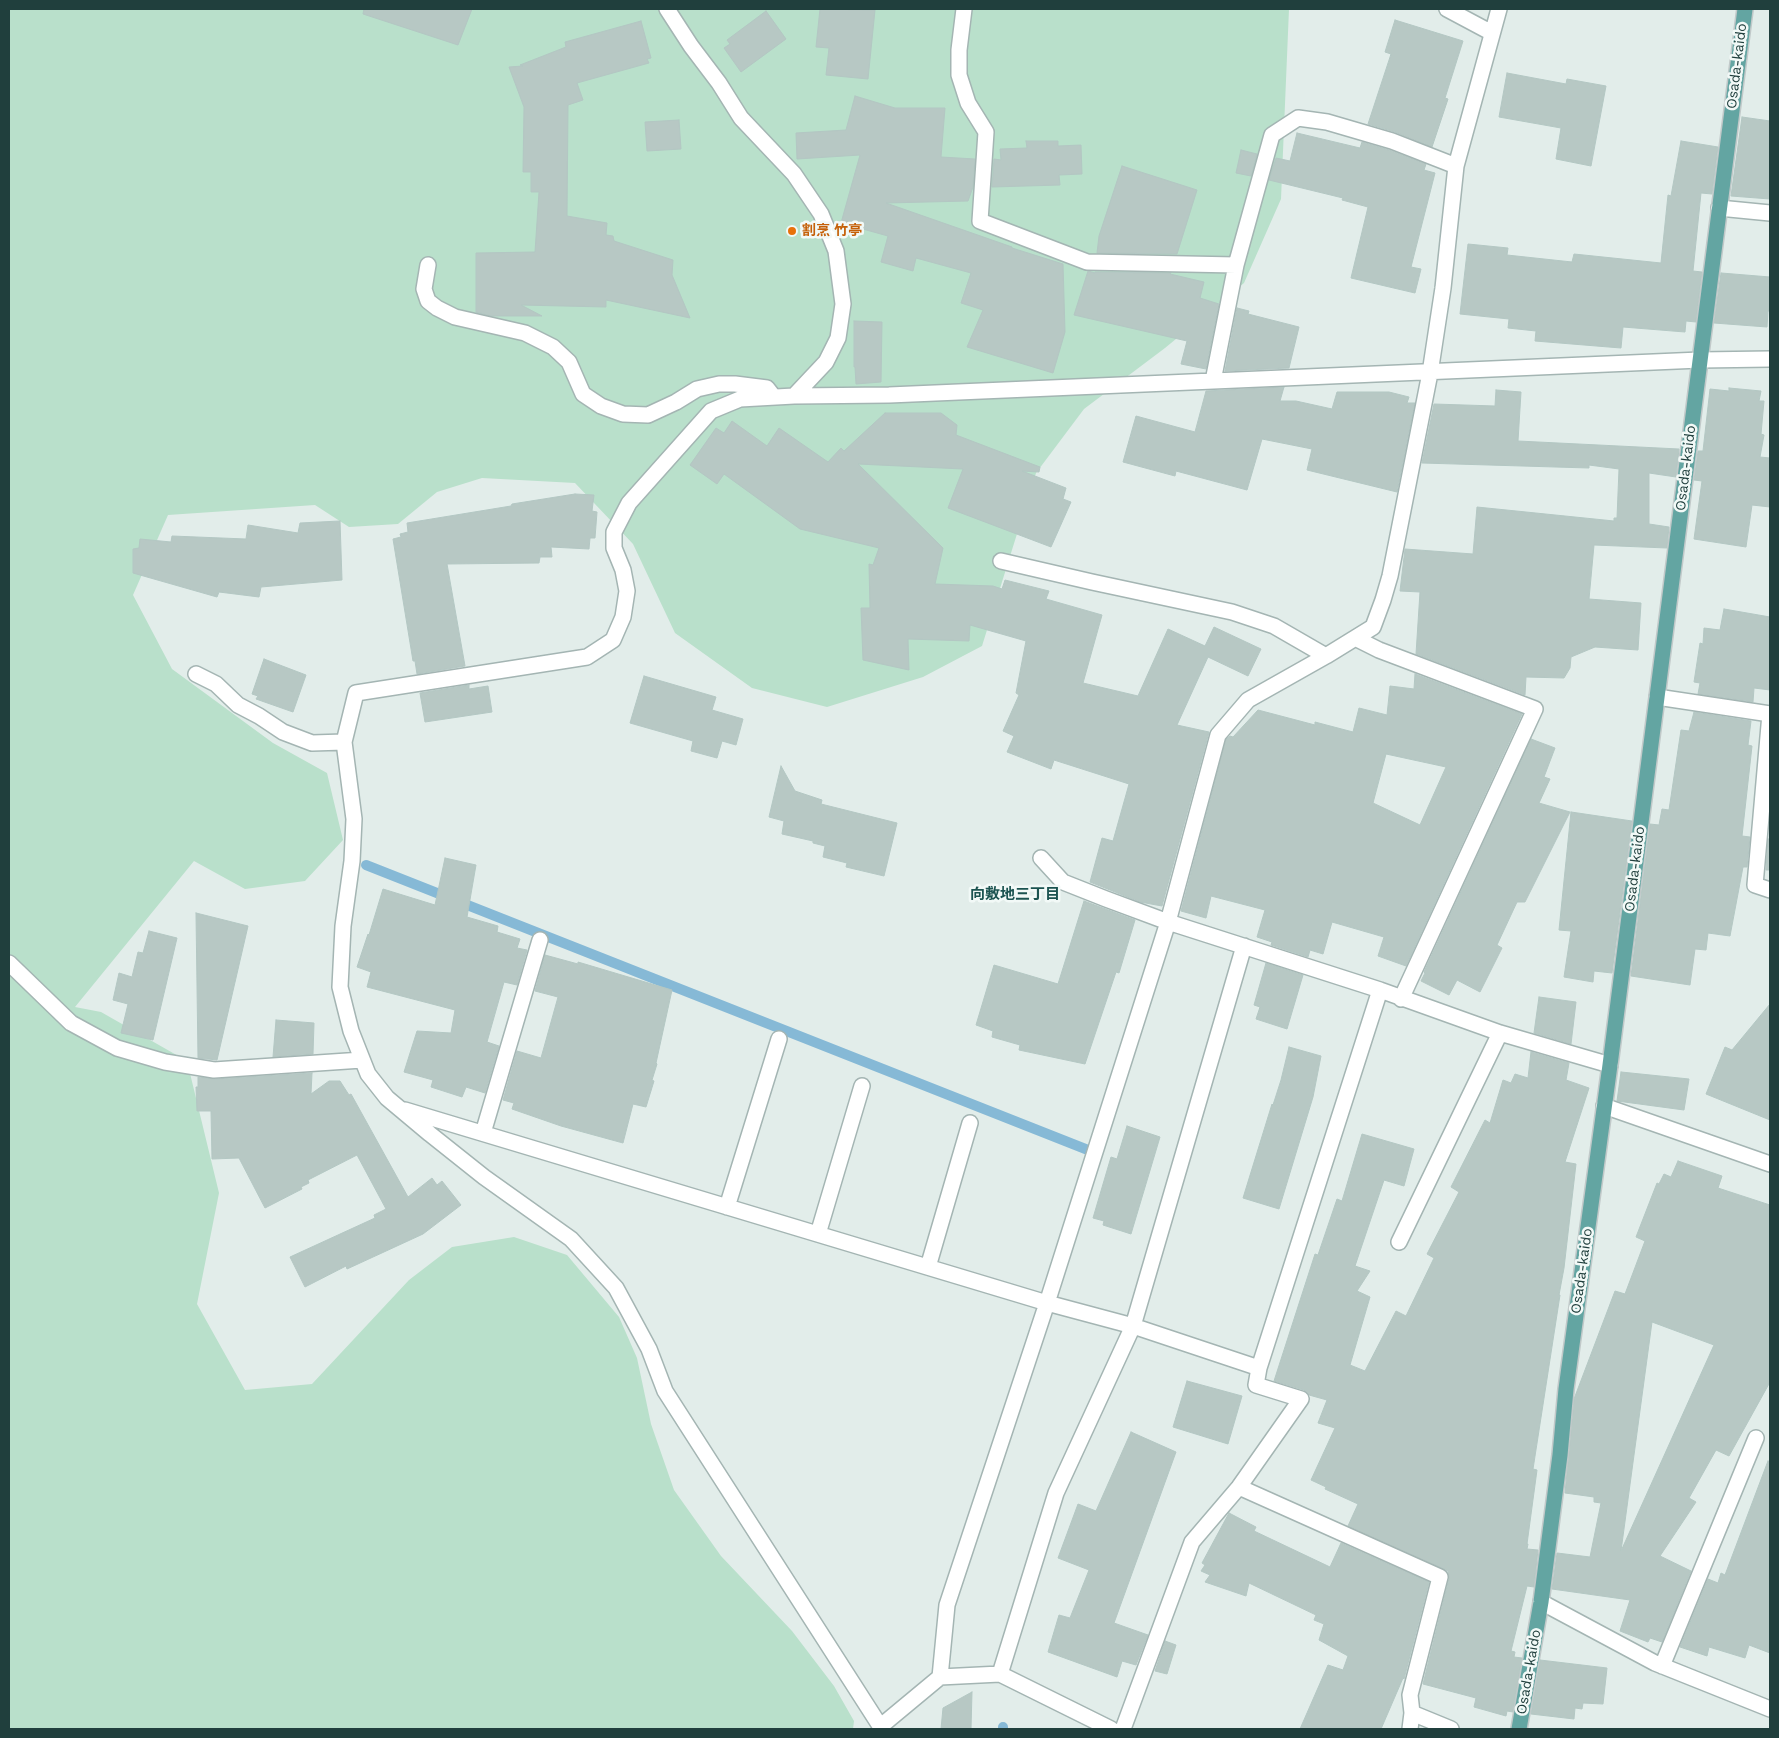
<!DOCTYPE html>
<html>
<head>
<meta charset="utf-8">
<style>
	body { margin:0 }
	#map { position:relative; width:1779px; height:1738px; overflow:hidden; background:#e2edea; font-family:"Work Sans",sans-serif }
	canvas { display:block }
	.frame { position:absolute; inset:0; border:10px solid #203f3d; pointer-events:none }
</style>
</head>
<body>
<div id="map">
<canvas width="1779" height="1738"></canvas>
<div class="frame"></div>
</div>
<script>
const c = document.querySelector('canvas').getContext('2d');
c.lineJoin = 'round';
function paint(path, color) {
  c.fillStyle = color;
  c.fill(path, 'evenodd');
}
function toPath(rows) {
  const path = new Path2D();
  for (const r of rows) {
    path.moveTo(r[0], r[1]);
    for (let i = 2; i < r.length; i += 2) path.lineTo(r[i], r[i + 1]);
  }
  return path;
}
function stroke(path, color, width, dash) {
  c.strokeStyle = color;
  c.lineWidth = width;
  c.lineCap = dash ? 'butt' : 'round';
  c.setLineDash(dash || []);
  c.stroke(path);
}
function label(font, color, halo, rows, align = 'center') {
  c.font = font + ' "Work Sans","Noto Sans JP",sans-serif';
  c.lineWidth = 5;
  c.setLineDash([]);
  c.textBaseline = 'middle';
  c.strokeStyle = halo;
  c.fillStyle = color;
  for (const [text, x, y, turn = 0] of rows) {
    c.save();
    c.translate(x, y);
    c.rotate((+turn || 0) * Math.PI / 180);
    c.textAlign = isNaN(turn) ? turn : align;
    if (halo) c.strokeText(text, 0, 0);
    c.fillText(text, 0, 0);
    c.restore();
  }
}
const green = toPath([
	[9,9,1289,9,1281,199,1244,283,1165,348,1084,409,1036,473,982,646,923,677,827,707,752,688,675,633,633,544,575,483,482,478,437,492,398,524,349,527,315,505,168,515,133,595,172,669,273,743,327,773,343,840,305,881,245,889,194,861,75,1007,101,1012,187,1061,219,1193,197,1304,245,1390,312,1384,409,1280,452,1247,514,1237,567,1255,619,1317,637,1358,651,1424,674,1490,721,1556,792,1631,834,1686,854,1721,853,1729,9,1729]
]);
const stream = toPath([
	[366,865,1088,1150],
	[1003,1729,1003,1727]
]);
const building = toPath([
	[364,9,472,9,458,45,363,14,364,9],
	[820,9,875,10,868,79,826,75,829,48,816,47,820,9],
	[766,11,786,39,741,72,724,48,730,44,727,40,766,11],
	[1395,20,1463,41,1445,98,1448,99,1432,147,1395,132,1368,124,1391,54,1385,52,1395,20],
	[641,21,651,58,647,59,649,63,577,83,583,100,568,105,567,216,607,223,606,235,613,236,614,241,673,260,672,275,690,318,606,300,606,307,521,305,542,316,491,316,476,312,476,253,535,252,539,192,531,192,531,172,523,172,524,107,509,67,523,66,520,65,566,47,565,42,641,21],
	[1507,73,1566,84,1567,79,1606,86,1591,166,1556,159,1561,128,1499,117,1507,73],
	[855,96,895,108,945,108,941,157,975,159,973,187,968,201,886,203,1012,247,1012,248,1063,264,1065,332,1053,373,967,347,983,310,961,303,971,273,916,258,913,271,881,262,888,236,841,223,860,155,797,159,796,133,846,130,855,96],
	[1742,117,1770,121,1770,199,1731,196,1742,117],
	[679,120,681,149,647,151,645,122,679,120],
	[1297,133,1360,148,1362,142,1389,150,1426,164,1424,170,1435,173,1411,267,1421,269,1415,293,1351,278,1368,207,1342,200,1343,198,1269,180,1276,158,1290,161,1297,133],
	[1026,141,1058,141,1058,146,1081,145,1082,174,1059,175,1060,185,992,187,994,159,1001,160,1000,149,1027,148,1026,141],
	[1681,141,1718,147,1712,194,1701,193,1693,271,1702,272,1696,322,1686,321,1685,332,1623,327,1621,348,1535,341,1536,331,1508,328,1509,319,1460,314,1468,244,1508,248,1507,255,1572,262,1574,254,1661,263,1668,195,1671,196,1681,141],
	[1241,150,1257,154,1251,176,1236,173,1241,150],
	[1122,166,1197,190,1177,254,1097,253,1099,236,1122,166],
	[1088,271,1095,273,1095,272,1171,273,1170,274,1204,282,1200,298,1219,304,1206,369,1181,364,1187,341,1074,315,1088,271],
	[1721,273,1770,277,1770,311,1768,311,1767,327,1714,323,1721,273],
	[1237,308,1249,311,1248,314,1299,327,1289,368,1225,371,1237,308],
	[854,321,882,322,881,382,856,384,855,367,854,367,854,321],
	[1284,387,1280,401,1296,401,1332,409,1337,392,1389,392,1409,397,1407,403,1415,403,1397,492,1307,470,1312,449,1262,439,1247,490,1176,471,1175,476,1123,462,1136,416,1195,432,1206,391,1284,387],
	[1729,388,1761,391,1759,401,1764,401,1761,434,1764,435,1760,457,1770,458,1770,507,1752,505,1746,547,1694,539,1702,481,1694,480,1698,451,1703,451,1710,389,1729,391,1729,388],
	[1496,390,1521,392,1518,441,1679,449,1676,477,1649,473,1649,524,1669,527,1667,548,1594,545,1589,599,1641,603,1638,650,1595,647,1571,657,1570,668,1564,678,1526,677,1525,695,1416,654,1420,592,1400,591,1405,549,1473,554,1477,507,1614,521,1614,518,1617,518,1619,469,1589,465,1589,468,1422,463,1434,404,1495,406,1496,390],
	[885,413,941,413,957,425,956,435,1040,467,1039,472,1022,471,1066,488,1063,499,1071,502,1051,547,948,508,963,469,858,464,943,548,935,584,993,586,1002,589,1005,580,1049,591,1046,599,1102,615,1083,683,1138,696,1168,629,1205,646,1214,627,1261,649,1248,676,1208,657,1177,725,1209,732,1162,906,1140,902,1090,882,1102,838,1113,841,1129,784,1054,760,1051,769,1007,752,1014,736,1003,731,1019,695,1016,693,1026,641,970,625,969,641,908,639,909,670,863,660,861,608,870,608,869,564,873,565,879,548,800,529,724,474,717,484,690,465,716,428,724,433,732,421,767,446,779,428,828,462,841,448,844,451,885,413],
	[575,494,594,495,592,511,597,512,595,538,590,538,589,549,551,547,552,557,540,557,539,563,447,564,465,666,417,674,415,661,413,661,393,539,401,537,400,534,408,532,407,523,511,506,512,504,575,494],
	[340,521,342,580,261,587,259,597,219,592,217,597,133,573,133,549,139,548,140,539,171,542,172,536,246,539,248,525,298,533,300,523,340,521],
	[1724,609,1770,617,1770,690,1754,688,1753,702,1698,694,1700,683,1694,682,1700,643,1703,644,1704,628,1720,630,1724,609],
	[264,659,306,675,293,712,256,699,258,696,252,694,264,659],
	[1415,674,1522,714,1406,966,1378,956,1384,937,1332,922,1323,954,1310,950,1308,957,1271,945,1272,942,1257,937,1265,910,1211,896,1206,918,1181,911,1226,739,1230,736,1233,737,1258,710,1315,725,1315,722,1353,732,1359,708,1387,715,1390,686,1414,689,1415,674],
	[1386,754,1446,767,1420,825,1373,803,1386,754],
	[644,676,716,697,712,710,743,719,736,745,722,741,717,758,691,751,693,741,630,723,644,676],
	[469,685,469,689,488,686,492,712,425,722,420,693,469,685],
	[1694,712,1751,721,1748,745,1752,746,1742,836,1750,837,1747,867,1743,867,1730,936,1708,933,1706,950,1695,949,1690,985,1631,976,1650,824,1659,825,1662,809,1669,810,1681,730,1689,731,1694,712],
	[1531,739,1555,748,1544,777,1550,779,1539,803,1570,812,1525,902,1517,902,1497,945,1502,948,1480,992,1457,980,1449,995,1421,981,1425,973,1424,972,1531,739],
	[781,766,795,791,822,800,821,804,897,823,884,876,846,867,847,863,823,857,825,846,813,843,813,841,782,834,784,821,769,817,781,766],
	[1571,812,1632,821,1612,973,1594,971,1593,982,1564,977,1571,931,1559,930,1571,812],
	[1768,839,1770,839,1770,870,1766,870,1768,839],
	[445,858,476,865,467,917,498,926,497,932,520,939,517,948,527,950,517,985,504,982,487,1042,499,1046,485,1093,466,1087,462,1097,431,1087,433,1080,404,1072,417,1031,451,1033,455,1010,367,987,371,972,357,967,368,934,369,935,383,889,435,905,445,858],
	[1084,901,1135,920,1119,973,1116,972,1085,1064,1019,1050,1020,1045,992,1037,993,1031,976,1025,994,965,1058,984,1084,901],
	[196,913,248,926,217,1060,198,1058,196,913],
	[149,931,177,938,153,1040,121,1033,128,1004,113,1000,119,973,132,977,138,952,143,953,149,931],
	[545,955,578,964,578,962,672,990,656,1063,657,1064,652,1080,654,1081,646,1107,633,1104,623,1143,561,1126,512,1109,514,1103,503,1100,517,1051,541,1058,558,997,535,991,545,955],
	[1266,963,1303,975,1287,1029,1256,1019,1260,1007,1254,1005,1266,963],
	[1539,997,1576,1002,1571,1044,1534,1033,1539,997],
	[1770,1004,1770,1120,1706,1094,1725,1047,1732,1050,1770,1004],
	[276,1020,314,1023,313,1054,273,1057,276,1020],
	[1289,1047,1321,1056,1313,1097,1279,1209,1243,1198,1272,1104,1273,1105,1281,1080,1289,1047],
	[1531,1052,1569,1063,1566,1080,1589,1088,1565,1162,1576,1164,1564,1268,1559,1295,1560,1295,1533,1469,1537,1470,1527,1544,1528,1544,1527,1549,1538,1550,1534,1587,1527,1586,1511,1651,1515,1652,1514,1657,1522,1658,1513,1712,1507,1711,1506,1716,1474,1707,1476,1698,1423,1684,1449,1579,1448,1571,1348,1526,1358,1504,1325,1489,1326,1487,1311,1480,1335,1428,1318,1423,1327,1400,1309,1395,1304,1390,1274,1381,1315,1254,1318,1255,1337,1199,1342,1201,1362,1134,1414,1149,1404,1186,1384,1180,1355,1266,1370,1271,1357,1291,1370,1297,1350,1365,1365,1371,1396,1311,1406,1316,1434,1258,1427,1254,1459,1192,1451,1187,1485,1120,1490,1123,1503,1080,1511,1083,1515,1074,1528,1078,1531,1052],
	[1621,1072,1689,1079,1684,1110,1617,1101,1621,1072],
	[312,1073,311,1094,329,1081,340,1081,349,1095,351,1094,408,1197,432,1178,437,1185,442,1181,461,1205,423,1234,347,1269,346,1266,305,1287,290,1257,375,1218,374,1215,386,1209,357,1155,308,1180,309,1183,301,1187,302,1189,265,1208,239,1158,212,1159,211,1111,197,1111,196,1087,198,1087,198,1077,215,1079,312,1073],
	[1127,1126,1160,1137,1131,1234,1103,1225,1104,1221,1093,1218,1111,1157,1117,1159,1127,1126],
	[1678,1161,1722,1176,1718,1188,1770,1205,1770,1382,1729,1456,1716,1450,1689,1498,1696,1502,1660,1556,1691,1571,1662,1642,1650,1638,1648,1642,1620,1631,1630,1600,1552,1589,1557,1553,1590,1557,1601,1503,1594,1502,1594,1497,1565,1493,1574,1399,1615,1291,1625,1294,1645,1241,1636,1237,1657,1183,1659,1184,1664,1174,1671,1177,1678,1161],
	[1652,1322,1714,1345,1621,1551,1652,1322],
	[1187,1381,1242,1396,1228,1444,1173,1427,1187,1381],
	[1131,1432,1176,1452,1114,1623,1148,1635,1136,1665,1122,1661,1117,1677,1048,1652,1059,1615,1070,1618,1089,1570,1058,1558,1078,1504,1096,1511,1131,1432],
	[1768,1461,1770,1462,1770,1653,1749,1645,1745,1658,1709,1647,1707,1656,1680,1647,1708,1579,1718,1583,1721,1573,1725,1575,1768,1461],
	[1229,1513,1256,1527,1254,1531,1330,1567,1341,1543,1429,1582,1404,1679,1403,1678,1381,1729,1300,1729,1328,1665,1343,1670,1348,1656,1319,1640,1324,1624,1314,1620,1316,1615,1249,1583,1246,1596,1205,1582,1210,1575,1201,1571,1205,1565,1202,1563,1229,1513],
	[1165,1641,1176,1645,1167,1674,1155,1671,1165,1641],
	[1540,1660,1607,1668,1603,1704,1583,1703,1582,1709,1575,1708,1574,1719,1531,1714,1540,1660],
	[972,1692,971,1729,941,1729,943,1708,972,1692]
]);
const minor = toPath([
	[667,9,691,46,719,83,741,118,794,174,821,214,836,251,843,304,838,338,826,362,794,396],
	[964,9,959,50,959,75,968,103,986,132,980,221,1087,262,1236,265],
	[1447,9,1492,33],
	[1719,208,1770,213],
	[428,265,424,289,428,301,437,308,455,317,525,333,553,347,569,362,583,394,601,406,623,414,648,415,676,402,697,389,719,384,735,384,767,388,774,397],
	[1213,381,1236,265,1272,135,1298,118,1327,122,1392,141,1456,166],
	[1001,561,1092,582,1232,612,1274,626,1326,656],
	[1355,638,1379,650,1535,709,1401,999],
	[196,674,216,684,238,705,259,716,283,732,312,743,344,742],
	[1657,697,1770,714,1755,885,1770,890],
	[1041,858,1063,882,1106,899,1168,922,1380,990,1500,1033,1610,1065],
	[9,963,71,1023,117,1048,165,1062,214,1070,362,1060],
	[1604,1106,1770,1164],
	[405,1110,1047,1303,1133,1326,1259,1368,1380,990],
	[483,1133,540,940],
	[727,1207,779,1039],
	[818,1234,862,1086],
	[1399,1242,1500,1033],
	[928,1267,970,1123],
	[1239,1487,1440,1577,1410,1695,1412,1713,1410,1729],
	[1541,1602,1655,1663,1770,1709],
	[1662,1666,1756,1438],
	[1000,1674,1056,1493,1133,1326,1244,946],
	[940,1677,947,1605,1047,1303,1168,922,1218,735,1248,700,1326,656,1373,627,1383,600,1390,576,1430,373,1443,288,1456,166,1499,9],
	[1412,1713,1451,1729],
	[881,1726,940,1677,1000,1674,1111,1729],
	[882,1729,665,1391,649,1349,616,1288,571,1239,484,1177,430,1134,387,1098,368,1074,351,1031,340,987,343,926,352,861,354,819,344,742,356,693,587,657,613,640,623,617,627,591,623,570,614,548,614,532,629,503,711,411,740,399,794,396,889,395,1700,360,1770,359],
	[1123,1729,1192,1542,1239,1487,1301,1399,1256,1385,1259,1368]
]);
const major = toPath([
	[1519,1729,1541,1602,1560,1455,1566,1389,1610,1065,1745,9]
]);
const markers = [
	[792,231,5,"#e8710a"]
];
const streetNames = [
	["Osada-kaido",1737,66,-83],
	["Osada-kaido",1686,468,-83],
	["Osada-kaido",1635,869,-83],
	["Osada-kaido",1582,1271,-82],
	["Osada-kaido",1529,1672,-80]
];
const foodNames = [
	["割烹 竹亭",802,231]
];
const neighbourhoodNames = [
	["向敷地三丁目",1015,895]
];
paint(green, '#b9e0cb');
stroke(stream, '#86b9d6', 10);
paint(building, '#b7c8c4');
stroke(building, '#b3c7c3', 1);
stroke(minor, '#a4b5b3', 18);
stroke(major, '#c1c9c9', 18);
stroke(minor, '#fff', 15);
stroke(major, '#63a5a2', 15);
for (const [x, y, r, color] of markers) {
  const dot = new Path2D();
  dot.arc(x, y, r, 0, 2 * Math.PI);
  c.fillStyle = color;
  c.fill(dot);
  stroke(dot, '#f2f9f7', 2);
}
label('14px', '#203f3d', '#f2f9f7', streetNames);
label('bold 14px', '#c56008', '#f2f9f7', foodNames, 'left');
label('bold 15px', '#1b5350', '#f2f9f7', neighbourhoodNames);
</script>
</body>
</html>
